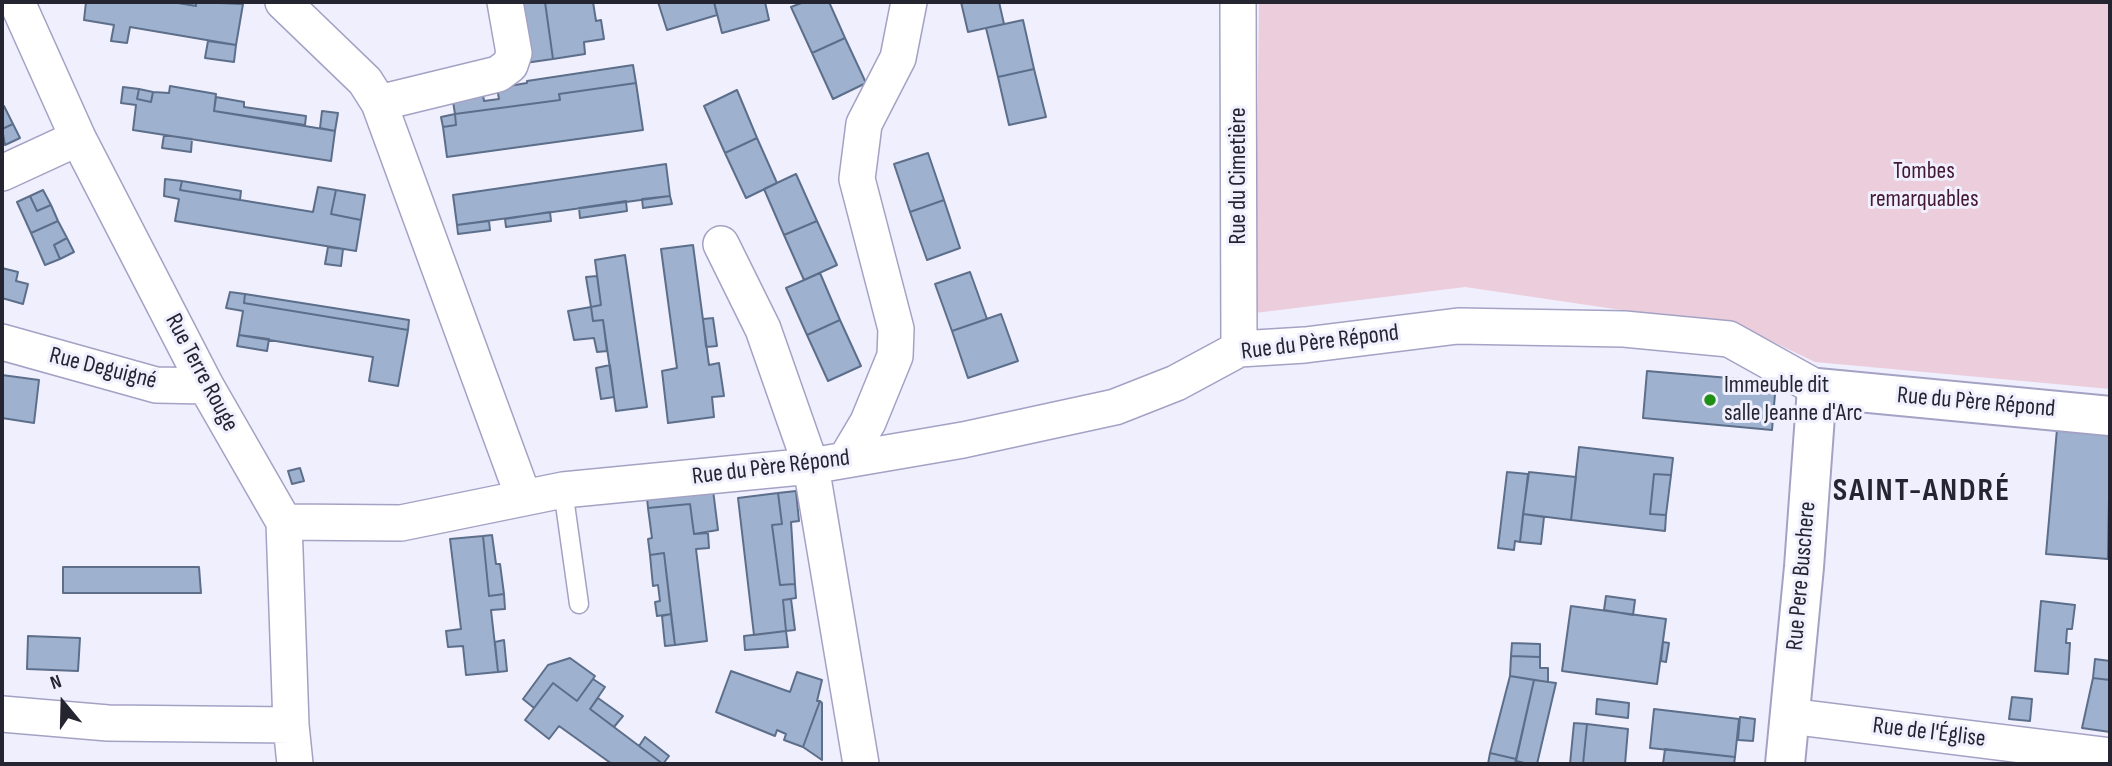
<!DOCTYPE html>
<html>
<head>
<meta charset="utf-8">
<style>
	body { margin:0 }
	#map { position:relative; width:2112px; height:766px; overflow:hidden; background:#f0effe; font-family:"Sofia Sans Condensed",sans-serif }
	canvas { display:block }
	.frame { position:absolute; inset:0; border:4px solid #252431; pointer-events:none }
	.north { position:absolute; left:28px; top:668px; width:70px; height:70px; -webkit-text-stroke:5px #f0effe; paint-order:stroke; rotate:341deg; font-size:19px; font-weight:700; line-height:28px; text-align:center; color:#252431 }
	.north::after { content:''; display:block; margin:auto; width:24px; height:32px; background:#252431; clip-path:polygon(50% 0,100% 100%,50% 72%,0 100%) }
</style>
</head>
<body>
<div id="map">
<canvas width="2112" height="766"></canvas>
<div class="frame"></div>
<div class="north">N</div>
</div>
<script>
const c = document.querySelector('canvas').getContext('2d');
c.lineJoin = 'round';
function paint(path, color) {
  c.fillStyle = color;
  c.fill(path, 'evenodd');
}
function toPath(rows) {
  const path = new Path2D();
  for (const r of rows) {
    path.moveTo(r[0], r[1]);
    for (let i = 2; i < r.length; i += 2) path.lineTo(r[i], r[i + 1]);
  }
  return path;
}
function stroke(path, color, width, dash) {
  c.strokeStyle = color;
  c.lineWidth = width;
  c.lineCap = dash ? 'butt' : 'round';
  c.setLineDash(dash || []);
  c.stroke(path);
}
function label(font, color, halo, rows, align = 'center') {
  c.font = font + ' "Sofia Sans Condensed",sans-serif';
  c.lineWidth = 6;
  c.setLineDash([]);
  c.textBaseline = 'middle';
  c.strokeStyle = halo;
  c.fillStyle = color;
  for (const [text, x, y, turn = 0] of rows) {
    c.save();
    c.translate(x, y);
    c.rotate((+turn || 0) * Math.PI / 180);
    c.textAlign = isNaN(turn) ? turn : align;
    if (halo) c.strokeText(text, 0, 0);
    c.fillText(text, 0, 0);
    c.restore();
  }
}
const green = toPath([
	[1259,2,2110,2,2110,389,1815,362,1744,328,1465,287,1255,313]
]);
const building = toPath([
	[86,2,172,2,196,6,196,2,243,4,236,45,130,27,127,43,111,41,114,25,84,20,86,2],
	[172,2,196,2,196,6,172,2],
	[515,2,545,2,553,59,525,63,515,2],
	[545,2,593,2,596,21,601,20,604,39,584,42,585,54,553,59,545,2],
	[658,2,714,2,717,15,667,30,658,2],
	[714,2,765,2,769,20,722,33,714,2],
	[804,2,829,2,845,38,812,53,791,7,804,2],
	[961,2,999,2,1004,24,968,32,961,2],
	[1023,20,1034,69,998,77,986,28,1023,20],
	[845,38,866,83,833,99,812,53,845,38],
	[208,41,236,45,234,62,205,58,208,41],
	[633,65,636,83,559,94,560,100,455,114,452,95,482,89,484,101,499,99,497,88,527,83,527,81,633,65],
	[1034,69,1046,117,1009,125,998,77,1034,69],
	[636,83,643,130,447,157,443,127,456,125,455,114,560,100,559,94,636,83],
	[170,86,216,94,214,111,335,131,331,161,133,130,136,105,121,103,123,87,139,89,137,99,151,102,153,92,169,93,170,86],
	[139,89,153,92,151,102,137,99,139,89],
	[737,90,757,138,725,153,704,106,737,90],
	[216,97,244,102,244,107,306,116,305,125,214,111,216,97],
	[4,106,13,124,2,129,2,107,4,106],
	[322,111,338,113,335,131,320,128,322,111],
	[455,114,456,125,443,127,441,117,455,114],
	[13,124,20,138,5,145,2,129,13,124],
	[164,135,192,139,191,152,162,148,164,135],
	[757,138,777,183,746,198,725,153,757,138],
	[928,153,944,200,910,212,894,164,928,153],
	[666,164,670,196,457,225,453,195,666,164],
	[796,174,817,221,784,235,764,189,796,174],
	[165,179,182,181,180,190,313,212,318,187,336,190,331,214,361,220,356,251,175,221,179,199,164,196,165,179],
	[182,181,241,191,240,200,180,190,182,181],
	[43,190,51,205,37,211,30,196,43,190],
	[336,190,365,195,361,220,331,214,336,190],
	[30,196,37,211,51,205,58,221,31,233,17,202,30,196],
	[670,196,672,204,643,208,642,199,670,196],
	[944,200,960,248,927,260,910,212,944,200],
	[626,201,627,211,580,218,579,208,626,201],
	[550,212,551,221,506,227,505,219,550,212],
	[58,221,67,238,54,245,60,259,45,265,31,233,58,221],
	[489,221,490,230,458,234,457,225,489,221],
	[817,221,837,265,804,280,784,235,817,221],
	[67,238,74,252,60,259,54,245,67,238],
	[693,245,709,365,719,363,724,396,712,397,714,417,668,423,662,371,677,368,661,249,693,245],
	[328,247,343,249,341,266,325,264,328,247],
	[625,255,647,407,616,411,603,320,593,321,591,307,601,305,595,260,625,255],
	[2,268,18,272,16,281,28,284,23,304,2,298,2,268],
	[970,272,987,319,952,331,935,284,970,272],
	[820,273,840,320,807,335,786,288,820,273],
	[597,276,601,305,591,307,586,277,597,276],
	[230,292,245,294,244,303,408,330,398,386,369,381,373,357,239,335,243,311,226,308,230,292],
	[245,294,409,320,408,330,244,303,245,294],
	[591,307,593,321,603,320,607,351,597,352,594,338,574,340,568,311,591,307],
	[1001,314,1018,361,968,378,952,331,1001,314],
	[713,318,717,346,706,347,703,319,713,318],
	[840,320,861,366,828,381,807,335,840,320],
	[239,335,269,339,267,351,237,346,239,335],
	[610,365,614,397,601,399,596,368,610,365],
	[1647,371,1776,382,1772,430,1643,418,1647,371],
	[2,375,39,380,34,423,2,418,2,375],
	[2057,429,2110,435,2108,559,2046,554,2057,429],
	[1579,447,1673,458,1671,475,1654,474,1650,514,1666,515,1665,531,1571,520,1579,447],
	[300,468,304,481,292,484,288,471,300,468],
	[1507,472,1528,474,1520,542,1515,541,1514,550,1498,548,1507,472],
	[1529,472,1576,477,1571,520,1523,514,1529,472],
	[1654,474,1671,475,1666,515,1650,514,1654,474],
	[713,490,718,530,694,534,690,504,648,508,647,498,713,490],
	[796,491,799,521,791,522,795,584,780,585,772,525,782,524,778,493,796,491],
	[778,493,782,524,772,525,780,585,795,584,796,598,783,600,786,631,754,635,738,498,778,493],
	[690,504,694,534,708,533,709,548,696,549,707,641,675,645,664,553,650,555,648,539,652,538,648,508,690,504],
	[1523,514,1544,517,1541,544,1520,542,1523,514],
	[492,535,496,564,500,564,504,594,489,596,483,536,492,535],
	[483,536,489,596,504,594,505,609,491,610,498,672,466,675,463,646,448,647,446,631,461,629,450,539,483,536],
	[664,553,671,614,657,616,655,602,660,601,658,585,653,586,650,555,664,553],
	[63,567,199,567,201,593,63,593,63,567],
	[1606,596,1635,600,1633,615,1604,610,1606,596],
	[791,599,795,630,786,631,783,600,791,599],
	[2041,601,2075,605,2072,629,2067,629,2066,643,2070,643,2068,674,2035,671,2041,601],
	[1571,606,1666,619,1657,684,1562,671,1571,606],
	[671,614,675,645,665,646,662,616,671,614],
	[786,631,788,647,745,650,744,636,786,631],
	[28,636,80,638,78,671,27,669,28,636],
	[504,640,507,671,498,672,495,642,504,640],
	[1663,642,1669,643,1666,662,1661,661,1663,642],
	[1512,643,1540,644,1540,657,1511,656,1512,643],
	[1511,656,1540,657,1540,668,1548,668,1548,682,1510,676,1511,656],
	[570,658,595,676,577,701,553,683,534,708,523,699,548,665,570,658],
	[2095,659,2110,661,2110,680,2093,678,2095,659],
	[731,671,790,692,797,672,822,680,817,701,820,701,803,747,784,740,786,734,777,730,775,736,716,712,731,671],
	[1510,676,1534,680,1516,759,1490,753,1510,676],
	[2093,678,2110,680,2110,732,2082,728,2093,678],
	[593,679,605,687,590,709,663,764,612,764,559,726,549,739,525,720,553,683,577,701,593,679],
	[1534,680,1556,683,1537,764,1529,764,1516,761,1534,680],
	[2012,697,2032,699,2030,721,2009,719,2012,697],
	[598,698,623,716,614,727,590,709,598,698],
	[1597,699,1629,703,1628,718,1596,714,1597,699],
	[820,701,822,703,822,760,803,747,820,701],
	[1654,709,1739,719,1735,757,1650,748,1654,709],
	[1740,717,1755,719,1753,741,1738,740,1740,717],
	[1574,723,1587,724,1583,764,1570,764,1574,723],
	[1587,724,1628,729,1625,764,1583,764,1587,724],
	[645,737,669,756,663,764,639,746,645,737],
	[1665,749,1735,757,1734,764,1663,764,1665,749],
	[1490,753,1516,759,1515,764,1488,764,1490,753]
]);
const lane = toPath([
	[563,490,579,604]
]);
const street = toPath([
	[17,2,78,138,206,386,284,522,291,725,295,764],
	[283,2,365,81,379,103,523,496],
	[1238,2,1239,349],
	[379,103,498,74,510,65,514,53,505,2],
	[2,173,78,138],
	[721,244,763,329,811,466,861,764],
	[2,342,156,385,206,386],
	[846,459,868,422,895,356,896,329,857,179,864,124,898,58,909,2],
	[284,522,401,523,563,490,811,466,963,440,1115,407,1176,383,1239,349,1305,345,1458,326,1624,329,1729,339,1817,388],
	[2,714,108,723,291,725],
	[1789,716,2110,756]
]);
const secondary = toPath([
	[1785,764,1804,567,1817,388,2110,416]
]);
const markers = [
	[1710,400,7,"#208f15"]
];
const parkNames = [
	["Tombes",1924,172],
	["remarquables",1924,200]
];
const streetNames = [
	["Rue du Cimetière",1239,176,-90],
	["Rue du Père Répond",1320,343,-7],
	["Rue Deguigné",103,369,14],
	["Rue Terre Rouge",201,373,62],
	["Rue du Père Répond",1976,403,5],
	["Rue du Père Répond",771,468,-7],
	["Rue Pere Buschere",1802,576,-85],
	["Rue de l'Église",1929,733,7]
];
const poiNames = [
	["Immeuble dit",1724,386],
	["salle Jeanne d'Arc",1724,414]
];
const districtNames = [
	["SAINT-ANDRÉ",1922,492]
];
paint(green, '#ebcddc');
paint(building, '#9eb2d0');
stroke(building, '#5c6e89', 2);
stroke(lane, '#a4a2c4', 21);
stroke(street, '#a4a2c4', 38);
stroke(secondary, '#a4a2c4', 42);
stroke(lane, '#fff', 18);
stroke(street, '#fff', 35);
stroke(secondary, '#fff', 38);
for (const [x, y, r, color] of markers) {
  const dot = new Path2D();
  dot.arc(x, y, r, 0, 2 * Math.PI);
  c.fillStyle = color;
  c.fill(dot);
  stroke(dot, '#f0effe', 2.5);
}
label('24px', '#441832', '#f0effe', parkNames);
label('24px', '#252431', '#f0effe', streetNames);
label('24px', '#252431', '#f0effe', poiNames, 'left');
c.letterSpacing = '2px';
label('bold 32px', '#252431', '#f0effe', districtNames);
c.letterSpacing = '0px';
</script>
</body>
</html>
